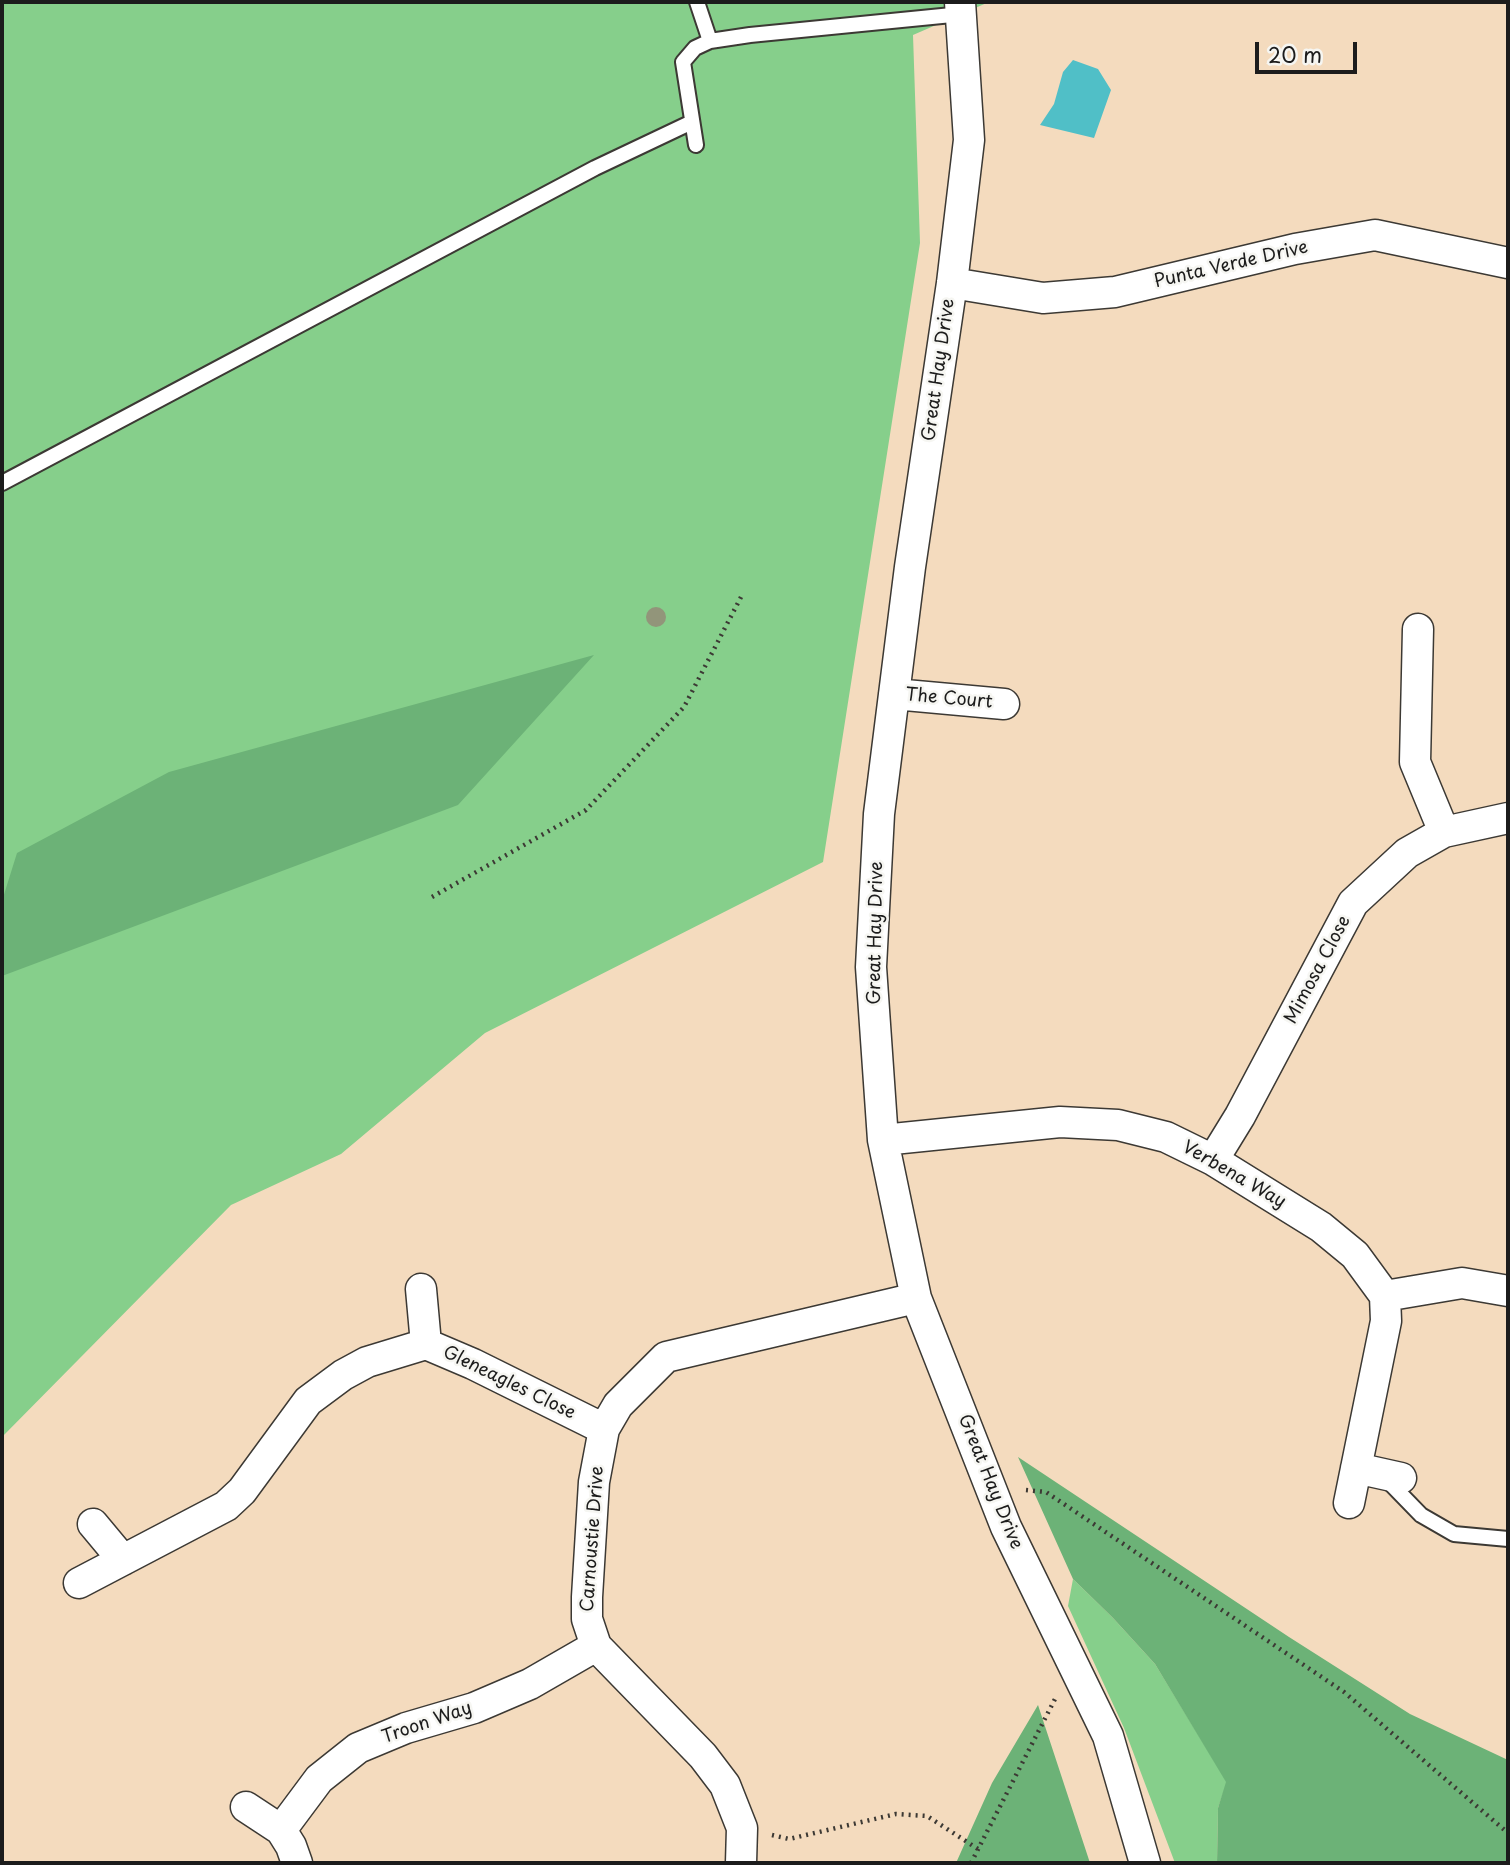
<!DOCTYPE html>
<html>
<head>
<meta charset="utf-8">
<style>
	body { margin:0 }
	#map { position:relative; width:1510px; height:1865px; overflow:hidden; background:#f4dbbe; font-family:"Playpen Sans",sans-serif }
	canvas { display:block }
	.frame { position:absolute; inset:0; border:4px solid #1c1c1c; pointer-events:none }
	.scale { position:absolute; left:1255px; top:42px; width:102px; height:32px; box-sizing:border-box; border:4px solid #1c1c1c; border-top:0; padding-left:9px; font-size:21px; line-height:24px; white-space:nowrap; color:#1c1c1c; -webkit-text-stroke:5px #f6f6f2; paint-order:stroke }
</style>
</head>
<body>
<div id="map">
<canvas width="1510" height="1865"></canvas>
<div class="frame"></div>
<div class="scale">20 m</div>
</div>
<script>
const c = document.querySelector('canvas').getContext('2d');
c.lineJoin = 'round';
function paint(path, color) {
  c.fillStyle = color;
  c.fill(path, 'evenodd');
}
function toPath(rows) {
  const path = new Path2D();
  for (const r of rows) {
    path.moveTo(r[0], r[1]);
    for (let i = 2; i < r.length; i += 2) path.lineTo(r[i], r[i + 1]);
  }
  return path;
}
function stroke(path, color, width, dash) {
  c.strokeStyle = color;
  c.lineWidth = width;
  c.lineCap = dash ? 'butt' : 'round';
  c.setLineDash(dash || []);
  c.stroke(path);
}
function label(font, color, halo, rows, align = 'center') {
  c.font = font + ' "Playpen Sans",sans-serif';
  c.lineWidth = 5;
  c.setLineDash([]);
  c.textBaseline = 'middle';
  c.strokeStyle = halo;
  c.fillStyle = color;
  for (const [text, x, y, turn = 0] of rows) {
    c.save();
    c.translate(x, y);
    c.rotate((+turn || 0) * Math.PI / 180);
    c.textAlign = isNaN(turn) ? turn : align;
    if (halo) c.strokeText(text, 0, 0);
    c.fillText(text, 0, 0);
    c.restore();
  }
}
const green = toPath([
	[2,2,989,2,913,35,920,243,823,862,485,1033,341,1154,231,1205,2,1437],
	[1073,1579,1113,1618,1155,1664,1227,1782,1218,1808,1217,1863,1175,1863,1124,1728,1068,1606]
]);
const forest = toPath([
	[594,655,458,805,2,976,2,901,17,853,169,772],
	[1018,1457,1289,1637,1410,1714,1508,1760,1508,1863,1217,1863,1218,1808,1226,1782,1155,1664,1113,1618,1073,1579],
	[1038,1705,1090,1863,956,1863,992,1783]
]);
const water = toPath([
	[1073,60,1098,69,1111,90,1094,138,1040,125,1054,104,1063,72]
]);
const path = toPath([
	[432,897,586,810,684,707,741,597],
	[1026,1490,1046,1492,1344,1692,1508,1833],
	[772,1835,789,1839,896,1814,927,1816,978,1849],
	[971,1863,1055,1699]
]);
const lane = toPath([
	[697,2,710,41],
	[696,145,683,62,695,48,710,41,750,35,962,14],
	[2,483,595,168,692,122],
	[1387,1480,1421,1515,1454,1534,1508,1539]
]);
const street = toPath([
	[960,2,969,140,952,283,910,567,879,814,871,967,883,1140,916,1298,1006,1527,1108,1736,1145,1863],
	[952,283,1043,298,1115,292,1295,249,1375,235,1508,263],
	[1418,629,1415,762,1444,832],
	[894,694,1004,704],
	[883,1140,1060,1122,1118,1125,1166,1137,1213,1160,1321,1227,1355,1255,1385,1296],
	[1213,1160,1240,1116,1353,903,1407,853,1444,832,1508,818],
	[421,1289,426,1344],
	[1385,1296,1462,1283,1508,1291],
	[1356,1468,1401,1478],
	[1349,1503,1386,1321,1385,1296],
	[93,1524,123,1560],
	[79,1583,226,1506,242,1491,308,1401,343,1375,367,1362,426,1344,473,1364,604,1429],
	[246,1807,281,1830,291,1846,297,1863],
	[281,1830,319,1779,358,1748,406,1728,474,1708,530,1684,596,1646],
	[741,1863,742,1828,725,1785,703,1756,596,1646,587,1619,587,1597,594,1482,604,1429,618,1405,666,1357,916,1298]
]);
const trees = [
	[656,617]
];
const streetNames = [
	["Punta Verde Drive",1231,265,-13],
	["Great Hay Drive",939,370,-82],
	["The Court",949,699,5],
	["Great Hay Drive",876,933,-89],
	["Mimosa Close",1318,970,-62],
	["Verbena Way",1234,1175,30],
	["Gleneagles Close",509,1383,26],
	["Great Hay Drive",990,1482,68],
	["Carnoustie Drive",593,1539,-86],
	["Troon Way",427,1723,-19]
];
paint(green, '#86cf8b');
paint(forest, '#6cb277');
paint(water, '#50bfc7');
stroke(lane, '#3c3934', 18);
stroke(street, '#3c3934', 33);
stroke(path, '#3c3934', 4.5, [2, 5]);
stroke(lane, '#fff', 14);
stroke(street, '#fff', 30);
c.fillStyle = '#92957a';
for (const [x, y] of trees) {
  c.beginPath();
  c.arc(x, y, 10, 0, 2 * Math.PI);
  c.fill();
}
label('18px', '#1c1c1c', '#f6f6f2', streetNames);
</script>
</body>
</html>
